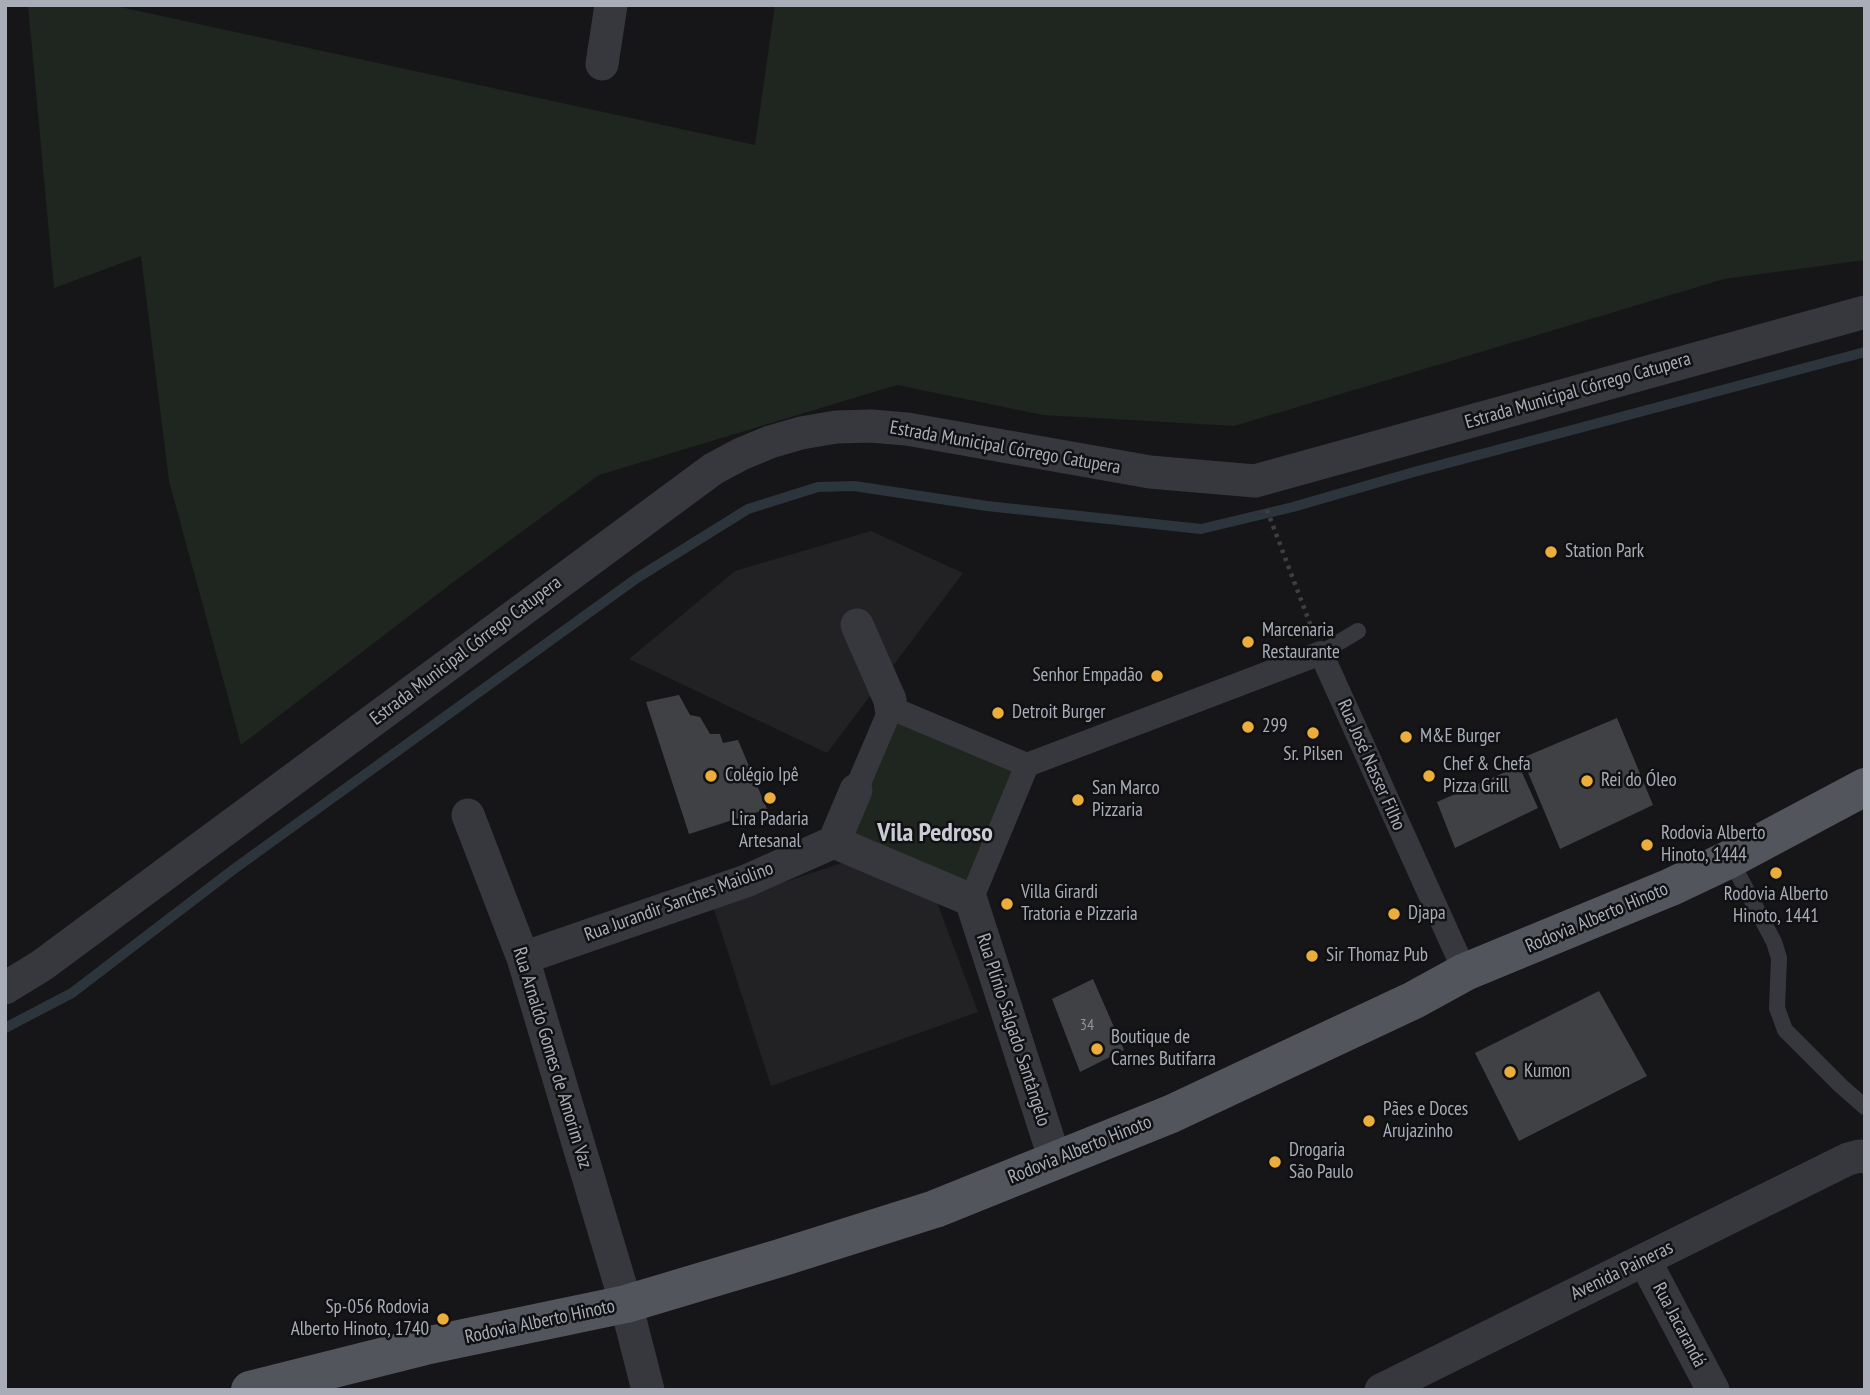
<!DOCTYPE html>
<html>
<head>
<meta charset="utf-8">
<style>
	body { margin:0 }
	#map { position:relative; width:1870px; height:1395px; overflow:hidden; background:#161618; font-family:"PT Sans Narrow",sans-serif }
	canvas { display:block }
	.frame { position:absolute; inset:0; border:7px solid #a8adb7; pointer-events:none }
</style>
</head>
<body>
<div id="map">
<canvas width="1870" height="1395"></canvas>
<div class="frame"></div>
</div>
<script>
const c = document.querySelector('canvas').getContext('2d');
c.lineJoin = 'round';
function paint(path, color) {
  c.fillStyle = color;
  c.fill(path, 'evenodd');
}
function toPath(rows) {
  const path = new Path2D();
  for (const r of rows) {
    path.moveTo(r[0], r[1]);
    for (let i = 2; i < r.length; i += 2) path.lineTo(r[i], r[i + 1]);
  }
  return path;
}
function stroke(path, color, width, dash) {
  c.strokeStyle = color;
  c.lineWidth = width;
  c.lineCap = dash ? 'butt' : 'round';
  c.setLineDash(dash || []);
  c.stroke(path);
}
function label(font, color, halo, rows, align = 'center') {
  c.font = font + ' "PT Sans Narrow",sans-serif';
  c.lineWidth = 5;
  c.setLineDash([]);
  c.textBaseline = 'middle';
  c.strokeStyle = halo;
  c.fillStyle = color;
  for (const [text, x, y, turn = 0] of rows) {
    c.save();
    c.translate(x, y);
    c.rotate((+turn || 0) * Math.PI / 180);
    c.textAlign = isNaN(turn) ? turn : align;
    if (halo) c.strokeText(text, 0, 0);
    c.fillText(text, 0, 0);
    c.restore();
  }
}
const built = toPath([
	[871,531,963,573,827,753,629,659,735,571],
	[848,861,934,894,978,1012,771,1086,713,906]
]);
const green = toPath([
	[28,5,111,5,755,145,775,5,1865,5,1865,260,1724,279,1234,426,1043,415,897,385,599,475,452,583,241,745,169,481,141,256,54,288],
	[897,721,1013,769,965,886,848,837]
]);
const stream = toPath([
	[5,1028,72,993,234,869,637,578,748,509,818,487,854,486,987,506,1201,529,1293,507,1414,472,1865,352]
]);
const building = toPath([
	[679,695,690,715,700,717,710,734,720,734,723,743,738,740,767,809,689,834,646,702],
	[1617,718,1653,805,1560,849,1522,758],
	[1519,766,1538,808,1455,848,1437,802],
	[1093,979,1124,1050,1080,1072,1052,999],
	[1599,991,1647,1076,1519,1141,1475,1053]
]);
const path = toPath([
	[1267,510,1312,629]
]);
const service = toPath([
	[1321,653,1358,631],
	[1730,859,1774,942,1779,958,1777,1008,1785,1030,1841,1086,1865,1107]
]);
const pedestrian = toPath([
	[1027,765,1321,653,1465,972],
	[856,790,891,708,1027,765],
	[971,900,1027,765]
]);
const minor = toPath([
	[602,64,611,5],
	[857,625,890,700,891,708],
	[468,815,523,958,626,1304,648,1390],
	[834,842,971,900,1055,1160],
	[834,842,856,790],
	[523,958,746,881,834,842],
	[5,988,41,966,713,469,741,454,770,442,801,433,836,427,871,426,907,429,1150,472,1255,481,1865,312],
	[1645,1261,1713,1390],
	[1381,1390,1848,1159,1860,1156,1865,1157]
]);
const primary = toPath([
	[250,1390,425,1346,626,1304,780,1258,935,1209,1171,1114,1414,1000,1465,972,1671,887,1730,859,1865,787]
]);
const markers = [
	[1551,552,7,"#ecae3a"],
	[1248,642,7,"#ecae3a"],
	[1157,676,7,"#ecae3a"],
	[998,713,7,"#ecae3a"],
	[1248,727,7,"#ecae3a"],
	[1313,733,7,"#ecae3a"],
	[1406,737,7,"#ecae3a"],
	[711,776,7,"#ecae3a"],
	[1429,776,7,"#ecae3a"],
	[1587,781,7,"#ecae3a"],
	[770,798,7,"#ecae3a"],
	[1078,800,7,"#ecae3a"],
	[1647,845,7,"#ecae3a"],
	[1776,873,7,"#ecae3a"],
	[1007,904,7,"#ecae3a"],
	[1394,914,7,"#ecae3a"],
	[1312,956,7,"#ecae3a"],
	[1097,1049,7,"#ecae3a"],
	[1510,1072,7,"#ecae3a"],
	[1369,1121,7,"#ecae3a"],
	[1275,1162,7,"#ecae3a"],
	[443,1319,7,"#ecae3a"]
];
const numberNames = [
	["34",1087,1025]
];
const streetNames = [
	["Estrada Municipal Córrego Catupera",1578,391,-16],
	["Estrada Municipal Córrego Catupera",1005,448,10],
	["Estrada Municipal Córrego Catupera",466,651,-37],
	["Rua José Nasser Filho",1371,765,66],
	["Rua Jurandir Sanches Maiolino",679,902,-20],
	["Rodovia Alberto Hinoto",1597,918,-23],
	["Rua Plínio Salgado Santângelo",1013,1030,72],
	["Rua Arnaldo Gomes de Amorim Vaz",552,1058,73],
	["Rodovia Alberto Hinoto",1080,1150,-22],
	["Avenida Paineras",1622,1271,-26],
	["Rodovia Alberto Hinoto",540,1322,-12],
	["Rua Jacarandá",1679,1325,62]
];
const poiNames = [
	["Station Park",1565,552],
	["Marcenaria",1262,631],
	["Restaurante",1262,653],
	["Senhor Empadão",1143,676,"right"],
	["Detroit Burger",1012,713],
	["299",1262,727],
	["M&E Burger",1420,737],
	["Sr. Pilsen",1313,755,"center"],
	["Chef & Chefa",1443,765],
	["Pizza Grill",1443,787],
	["Colégio Ipê",725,776],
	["Rei do Óleo",1601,781],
	["San Marco",1092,789],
	["Pizzaria",1092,811],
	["Lira Padaria",770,820,"center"],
	["Artesanal",770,842,"center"],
	["Rodovia Alberto",1661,834],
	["Hinoto, 1444",1661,856],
	["Villa Girardi",1021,893],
	["Tratoria e Pizzaria",1021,915],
	["Rodovia Alberto",1776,895,"center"],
	["Hinoto, 1441",1776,917,"center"],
	["Djapa",1408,914],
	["Sir Thomaz Pub",1326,956],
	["Boutique de",1111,1038],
	["Carnes Butifarra",1111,1060],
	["Kumon",1524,1072],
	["Pães e Doces",1383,1110],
	["Arujazinho",1383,1132],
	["Drogaria",1289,1151],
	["São Paulo",1289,1173],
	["Sp-056 Rodovia",429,1308,"right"],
	["Alberto Hinoto, 1740",429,1330,"right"]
];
const districtNames = [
	["Vila Pedroso",935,834]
];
paint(built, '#222225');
paint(green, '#1e261f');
stroke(stream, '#2c353b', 10);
paint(building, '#404145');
stroke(path, '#3d3f44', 4.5, [3.5, 5]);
stroke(service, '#37383d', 16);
stroke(pedestrian, '#37383d', 24);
stroke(minor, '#37383d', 33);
stroke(primary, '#53555c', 38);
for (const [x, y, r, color] of markers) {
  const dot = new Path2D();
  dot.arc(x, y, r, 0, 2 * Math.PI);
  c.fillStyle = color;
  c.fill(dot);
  stroke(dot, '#111113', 2.5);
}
label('16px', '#8e929a', null, numberNames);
label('19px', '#a8adb7', '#111113', streetNames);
label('19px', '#a8adb7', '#111113', poiNames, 'left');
label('bold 26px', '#c9ccd4', '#111113', districtNames);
</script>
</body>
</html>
